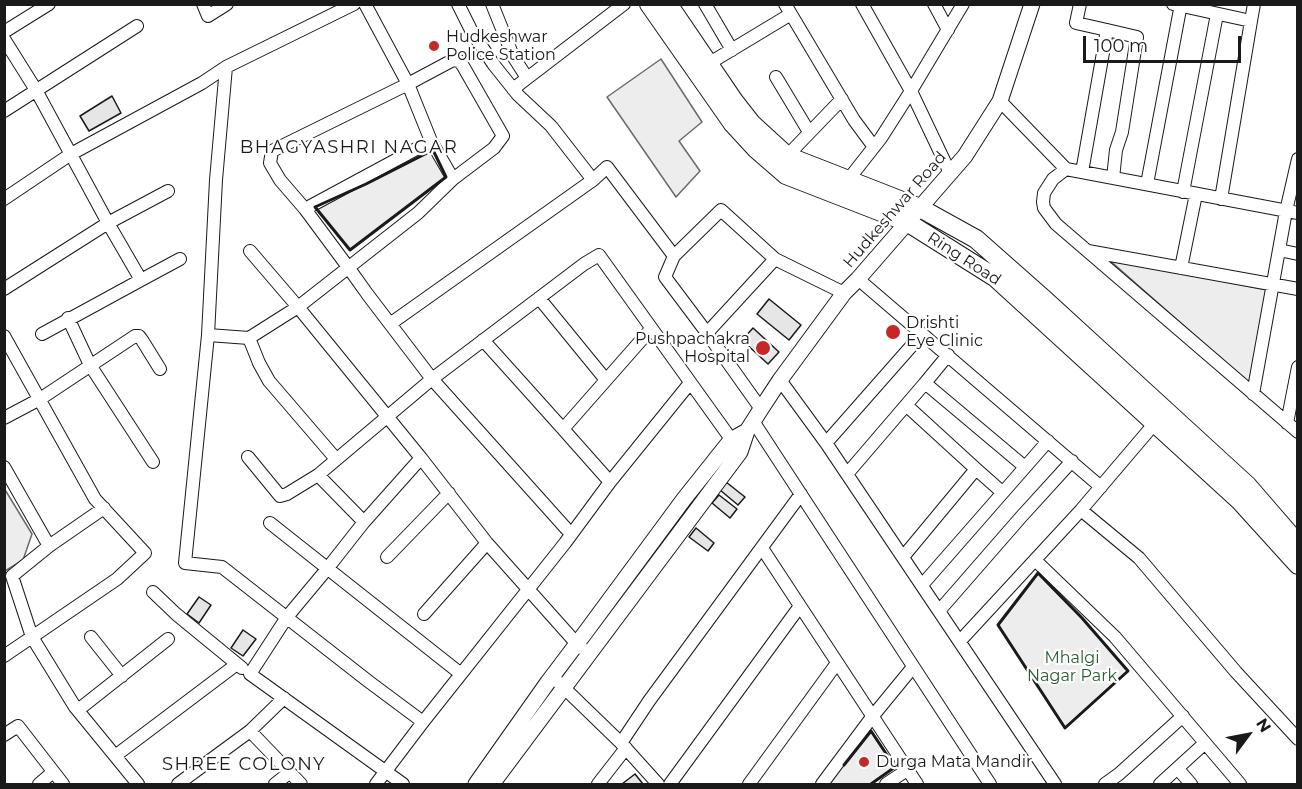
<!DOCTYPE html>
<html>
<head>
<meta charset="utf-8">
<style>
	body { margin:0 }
	#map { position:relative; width:1302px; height:789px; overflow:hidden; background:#fff; font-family:Montserrat,sans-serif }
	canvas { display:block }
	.frame { position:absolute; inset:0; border:6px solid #1a1a1a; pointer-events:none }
	.north { position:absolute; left:1218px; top:705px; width:60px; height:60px; -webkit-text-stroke:4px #fff; paint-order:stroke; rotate:58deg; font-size:16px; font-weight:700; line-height:24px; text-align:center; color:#1a1a1a }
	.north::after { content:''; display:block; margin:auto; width:21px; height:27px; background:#1a1a1a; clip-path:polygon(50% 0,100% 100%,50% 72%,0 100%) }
	.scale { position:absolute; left:1083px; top:36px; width:158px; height:27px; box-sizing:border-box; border:3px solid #1a1a1a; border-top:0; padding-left:8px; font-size:18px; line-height:21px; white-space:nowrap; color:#1a1a1a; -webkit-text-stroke:4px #fff; paint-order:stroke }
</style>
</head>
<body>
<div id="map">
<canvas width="1302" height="789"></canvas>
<div class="frame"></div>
<div class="north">N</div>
<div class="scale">100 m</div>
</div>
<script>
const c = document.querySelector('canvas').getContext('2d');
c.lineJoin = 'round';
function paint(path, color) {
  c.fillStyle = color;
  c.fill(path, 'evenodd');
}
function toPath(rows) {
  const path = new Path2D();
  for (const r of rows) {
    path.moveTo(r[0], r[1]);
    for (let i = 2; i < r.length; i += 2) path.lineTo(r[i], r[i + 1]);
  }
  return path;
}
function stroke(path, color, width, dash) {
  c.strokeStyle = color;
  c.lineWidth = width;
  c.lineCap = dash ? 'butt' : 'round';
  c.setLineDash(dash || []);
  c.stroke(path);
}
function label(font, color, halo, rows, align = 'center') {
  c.font = font + ' Montserrat,sans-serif';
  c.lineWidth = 4.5;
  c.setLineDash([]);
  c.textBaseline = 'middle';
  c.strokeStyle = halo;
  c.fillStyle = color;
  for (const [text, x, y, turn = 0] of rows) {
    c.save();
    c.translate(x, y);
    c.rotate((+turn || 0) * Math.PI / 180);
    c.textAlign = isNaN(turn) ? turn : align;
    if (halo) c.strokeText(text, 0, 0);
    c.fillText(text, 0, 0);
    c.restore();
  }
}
const built = toPath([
	[661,59,702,122,679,141,700,171,676,197,607,97,661,59],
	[433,150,446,177,350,250,315,207,366,184,433,150],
	[1107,258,1267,290,1249,383,1107,258],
	[4,488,32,534,23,560,5,571,4,488],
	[1038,573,1082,618,1128,671,1065,728,998,625,1038,573],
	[871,731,895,767,871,784,828,784,871,731]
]);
const building = toPath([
	[112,96,121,113,89,131,80,116,112,96],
	[769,299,801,325,789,340,757,314,769,299],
	[753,328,779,352,768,364,742,340,753,328],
	[726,482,745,497,738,505,720,490,726,482],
	[719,495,737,509,730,518,712,503,719,495],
	[696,528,714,543,708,551,689,537,696,528],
	[199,597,211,605,199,623,187,614,199,597],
	[243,630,256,639,243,656,231,648,243,630],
	[635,774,643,784,622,784,635,774]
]);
const minor = toPath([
	[203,4,208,16,227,4],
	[365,4,408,84,431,141,453,179,418,213,298,307,421,458,487,543,577,644,583,649],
	[458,4,472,32,494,65,518,95,551,126,593,180,607,167,674,256,665,277,707,333,761,409],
	[492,4,513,56,527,78],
	[705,4,732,50],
	[785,4,854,120,874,147],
	[862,4,911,91,950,173],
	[934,4,948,30],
	[1080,4,1076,23,1107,30],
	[1173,4,1251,21,1221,199],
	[1251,21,1254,4],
	[4,32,49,4],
	[4,39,36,90,108,223,141,280,42,334],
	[708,64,791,14],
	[226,67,216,180,208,335,185,563,222,567,368,681,423,722],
	[776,77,809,132],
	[513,89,624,4],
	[1000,101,1066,169,1298,213],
	[4,111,137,26],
	[787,156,842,99],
	[1066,169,1053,179,1044,193,1043,202,1044,208,1056,224,1298,432],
	[1082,172,1107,30,1137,37,1122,132,1116,150,1113,178],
	[453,179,494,148,503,136,463,66,459,61,453,60,408,84,272,151,270,163,280,180,305,209,348,267,368,295,432,379,571,534],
	[848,180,881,138,911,91,963,4],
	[1147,184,1181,4],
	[1183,192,1217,14],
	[4,199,71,154,202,83,226,67,354,4],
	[305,209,431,141],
	[1279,250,1298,254],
	[1088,251,1298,289],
	[674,256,721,210,775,259],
	[1181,268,1196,194],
	[858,279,1101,487],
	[141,280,180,259],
	[4,289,108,223,168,191],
	[539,298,606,380],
	[68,318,90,365,153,462],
	[390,324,593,180],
	[707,333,775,259,844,293],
	[208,335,249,338,298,307,250,251],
	[4,336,95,499,145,553,117,579,32,637,75,707,138,784],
	[249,338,259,363,269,381,336,459],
	[483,340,563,429],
	[948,355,925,383,1025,467],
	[780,380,826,443,1055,784],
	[1253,394,1286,211,1298,159],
	[906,405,976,469,1002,492],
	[4,418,40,399,135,336,139,336,142,340,160,369],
	[753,421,990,784],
	[1287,423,1298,367],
	[826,443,922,334],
	[248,457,280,496,287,494,318,475,432,379,584,264,599,255,736,446],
	[4,467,49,546,12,576,32,637,4,656],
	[847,474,925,383],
	[318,475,364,522,421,458],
	[610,482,690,383],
	[1081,510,1139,558,1236,672,1298,739],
	[364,522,327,569,287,617,250,674,403,784],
	[270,523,461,674],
	[49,546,104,508],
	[762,548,917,784],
	[387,557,449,493],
	[903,557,976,469],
	[1035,560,1115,637,1240,784],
	[922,585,1048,441],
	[153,592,176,614,242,668],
	[939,611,1021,517,1072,461],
	[424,614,487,543],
	[91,637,122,676],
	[960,641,1081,510,1155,423],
	[557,681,621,743,658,784],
	[78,710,168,639],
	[250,731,301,784],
	[4,735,18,726,63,784],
	[621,743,649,701,801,494],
	[115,756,237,664],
	[1178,769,1191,784],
	[39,784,53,772],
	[178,784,250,731,284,698],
	[275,784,289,773],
	[376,784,423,722,565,543,610,482,563,429,651,329],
	[598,784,626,748],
	[670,784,800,606],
	[749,784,837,663],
	[822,784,872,717,913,667],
	[886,784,907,770],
	[1105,784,1119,774,1183,716],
	[1160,784,1205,743]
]);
const major = toPath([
	[476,784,548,682,585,633,684,499,731,440,747,431],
	[492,784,740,452,747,431,761,409,780,380,844,293,858,279,965,156,1000,101,1032,4]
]);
const highway = toPath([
	[649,4,733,124,756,149,786,175,907,222,996,278,1239,500,1298,565],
	[668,4,734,101,752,124,787,156,920,208,976,239,1045,300,1247,485,1298,544]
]);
const wall = toPath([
	[433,150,446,177,350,250,315,207,366,184,433,150],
	[1038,573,1082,618,1128,671,1065,728,998,625,1038,573],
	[844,765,871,731,895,767,871,784]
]);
const markers = [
	[434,46,6,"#c62828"],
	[893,332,8,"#c62828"],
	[763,348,8,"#c62828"],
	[864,762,6,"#c62828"]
];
const poiNames = [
	["Hudkeshwar",446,37],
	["Police Station",446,55],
	["Drishti",906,323],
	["Eye Clinic",906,341],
	["Pushpachakra",750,339,"right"],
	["Hospital",750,357,"right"],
	["Durga Mata Mandir",876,762]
];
const streetNames = [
	["Hudkeshwar Road",895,210,-49],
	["Ring Road",964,259,33]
];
const parkNames = [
	["Mhalgi",1072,658],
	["Nagar Park",1072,676]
];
const neighbourhoodNames = [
	["BHAGYASHRI NAGAR",349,148],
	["SHREE COLONY",244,765]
];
paint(built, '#ededed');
stroke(built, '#6a6a6a', 1.5);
paint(building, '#e6e6e6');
stroke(building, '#1a1a1a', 1.5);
stroke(minor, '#1a1a1a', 14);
stroke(major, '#1a1a1a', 17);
stroke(highway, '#1a1a1a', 20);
stroke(minor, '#fff', 12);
stroke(major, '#fff', 15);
stroke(highway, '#fff', 18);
stroke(wall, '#1a1a1a', 3);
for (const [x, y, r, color] of markers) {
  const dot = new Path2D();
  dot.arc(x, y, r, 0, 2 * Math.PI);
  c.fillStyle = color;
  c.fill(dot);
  stroke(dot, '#fff', 2);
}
label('16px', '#1a1a1a', '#fff', poiNames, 'left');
label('16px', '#1a1a1a', '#fff', streetNames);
label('16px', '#2b5a34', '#fff', parkNames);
c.letterSpacing = '1.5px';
label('18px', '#1a1a1a', '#fff', neighbourhoodNames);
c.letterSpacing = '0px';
</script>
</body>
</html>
